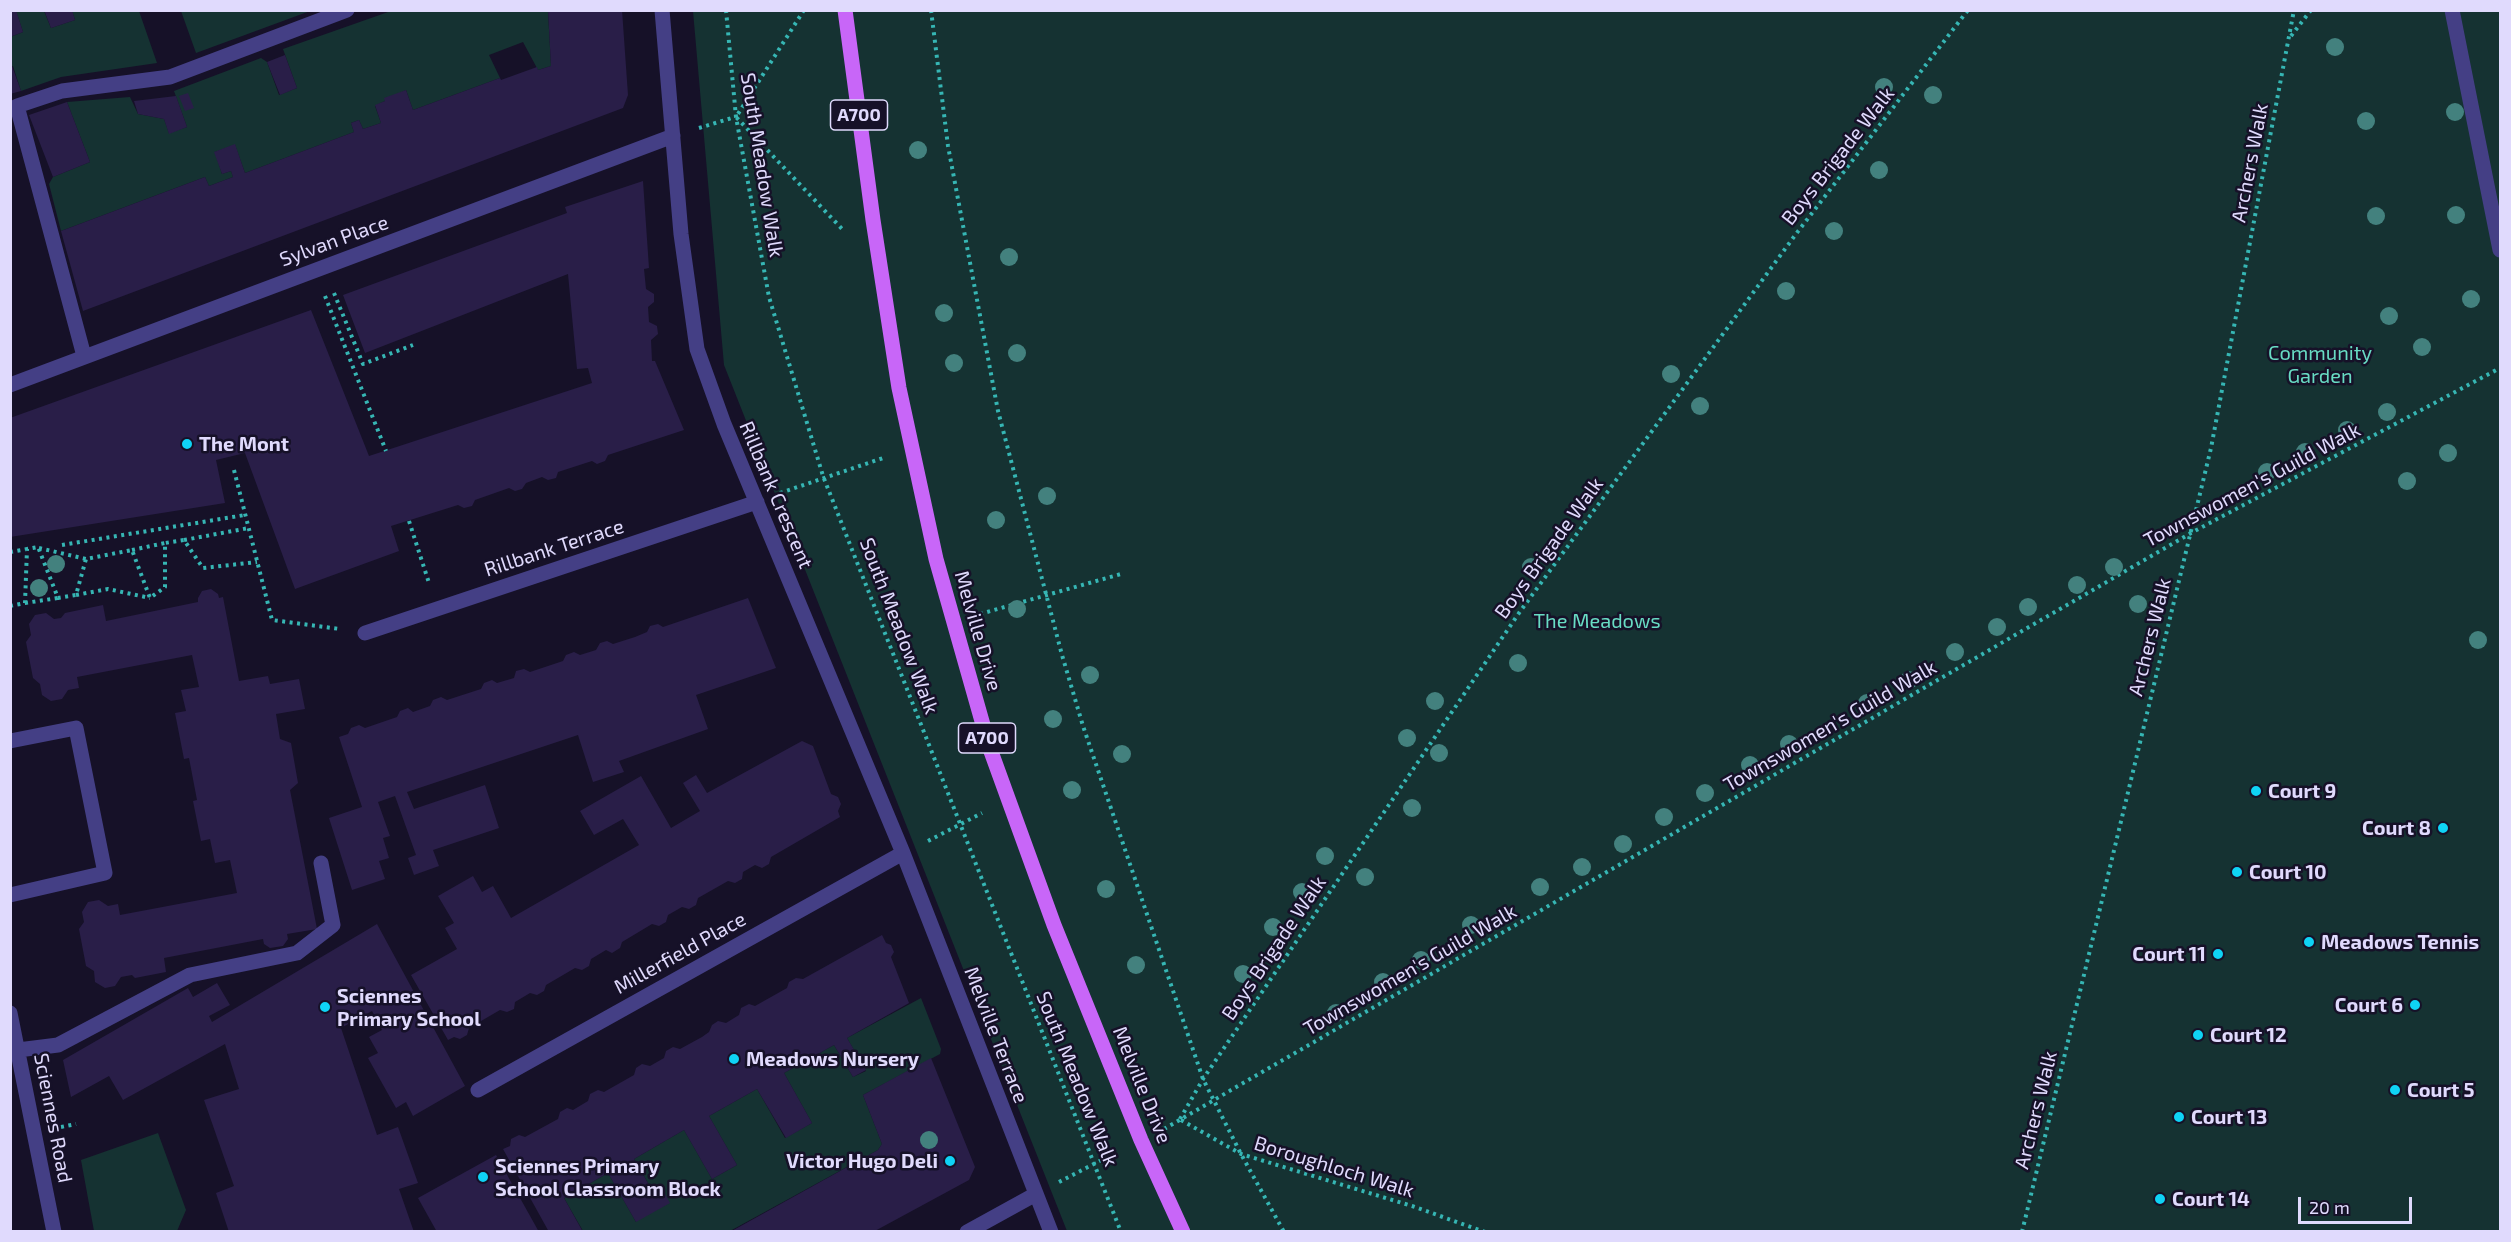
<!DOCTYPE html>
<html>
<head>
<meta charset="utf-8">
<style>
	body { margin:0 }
	#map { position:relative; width:2511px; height:1242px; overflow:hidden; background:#161128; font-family:"Exo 2",sans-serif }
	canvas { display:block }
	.frame { position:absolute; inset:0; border:12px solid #e0dafd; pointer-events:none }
	.scale { position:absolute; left:2298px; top:1197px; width:114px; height:27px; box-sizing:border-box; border:3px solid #e0dafd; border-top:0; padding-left:8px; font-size:18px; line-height:21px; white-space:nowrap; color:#e0dafd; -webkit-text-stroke:4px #161128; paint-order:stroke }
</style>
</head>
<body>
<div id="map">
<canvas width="2511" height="1242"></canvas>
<div class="frame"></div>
<div class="scale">20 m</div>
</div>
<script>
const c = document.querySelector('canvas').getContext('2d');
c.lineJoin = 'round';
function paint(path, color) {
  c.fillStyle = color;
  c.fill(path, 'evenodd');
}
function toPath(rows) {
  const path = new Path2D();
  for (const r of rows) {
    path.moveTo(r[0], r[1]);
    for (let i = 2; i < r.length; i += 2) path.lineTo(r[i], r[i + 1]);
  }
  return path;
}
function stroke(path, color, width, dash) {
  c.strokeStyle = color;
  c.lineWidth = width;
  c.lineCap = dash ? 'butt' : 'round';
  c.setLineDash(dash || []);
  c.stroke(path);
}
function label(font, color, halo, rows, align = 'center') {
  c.font = font + ' "Exo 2",sans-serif';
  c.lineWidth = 5;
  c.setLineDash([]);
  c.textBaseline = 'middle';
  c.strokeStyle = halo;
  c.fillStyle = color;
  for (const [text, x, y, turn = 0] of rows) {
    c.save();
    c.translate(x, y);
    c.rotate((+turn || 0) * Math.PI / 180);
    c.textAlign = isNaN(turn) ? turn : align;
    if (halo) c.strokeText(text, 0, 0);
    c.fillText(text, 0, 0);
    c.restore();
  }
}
const green = toPath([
	[16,11,44,11,51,28,75,20,72,11,139,11,157,63,61,77,21,91,13,66,11,67,10,37,23,32],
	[181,11,181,10,310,11,196,53],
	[391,11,548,11,551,66,538,70,523,42,489,55,500,78,413,110,406,90,375,106,381,123,363,129,359,120,351,123,354,132,245,173,235,145,215,152,222,174,231,171,233,177,209,186,205,177,61,231,49,184,53,177,90,162,67,102,130,97,138,114,164,119,169,133,187,127,174,91,261,58,267,62,279,95,297,88,283,49],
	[693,11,2500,11,2500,1231,1067,1231,724,365],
	[921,998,941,1049,940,1054,863,1095,882,1144,878,1150,730,1231,583,1231,564,1198,608,1173,636,1222,660,1186,652,1190,634,1159,684,1130,712,1179,737,1165,709,1116,757,1089,785,1138,812,1123,784,1073,834,1045,853,1077,866,1071,847,1038],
	[158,1133,186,1210,177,1231,94,1231,81,1160]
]);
const building = toPath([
	[10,10,16,10,23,32,10,37],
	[44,10,72,10,75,20,51,28],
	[548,10,622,10,628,95,623,108,83,311,61,231,205,177,209,186,233,177,231,171,222,174,214,152,235,144,245,173,354,132,351,123,359,120,363,129,381,123,375,105,385,101,384,98,406,90,413,110,500,78,501,80,537,67,538,70,551,66],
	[285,55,297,88,280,95,267,62],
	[12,66,21,91,10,94,10,67],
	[188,93,194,108,185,111,179,96],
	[176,96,187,127,169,134,164,119,138,114,134,101],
	[67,102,90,162,53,177,29,115],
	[643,181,649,268,644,269,646,289,654,294,654,302,648,307,649,322,657,326,658,334,651,340,652,361,655,361,684,430,608,455,605,461,597,464,592,461,558,472,556,478,548,480,542,477,526,483,522,489,515,491,509,488,475,500,472,506,464,508,458,505,391,526,399,551,295,589,245,453,216,460,225,503,10,537,10,418,311,310,369,456,592,383,588,368,577,369,568,274,365,353,343,295,567,213,565,207],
	[211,589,218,594,219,598,223,597,239,681,268,676,270,684,299,679,305,709,276,714,280,739,291,743,298,783,290,790,317,929,287,934,288,939,283,946,270,948,264,944,263,939,164,958,166,972,135,978,132,975,121,977,115,986,105,988,95,982,94,971,86,966,79,929,84,922,82,912,88,902,99,900,108,906,118,904,120,915,237,893,230,860,215,863,210,839,201,841,193,801,197,800,189,758,184,759,175,713,186,711,181,690,199,687,192,655,77,677,79,688,68,690,62,699,51,701,42,695,40,684,33,678,26,642,31,635,29,624,35,615,46,613,54,619,61,618,65,613,103,605,106,621,198,602,198,598,202,591],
	[748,598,776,668,696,695,708,729,619,761,624,772,593,782,578,735,407,792,414,809,485,785,499,828,433,850,439,866,414,875,408,858,416,855,395,796,378,802,390,836,383,838,389,858,379,861,385,879,352,890,329,818,362,807,339,737,348,734,351,728,359,725,365,728,397,717,400,711,408,708,413,712,430,706,433,700,441,697,447,700,481,689,484,683,492,680,497,683,514,678,516,671,524,669,530,672,563,661,566,655,574,652,580,655,596,650,600,643,607,641,613,644,635,637,647,632,650,626,658,624,663,627],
	[802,741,813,746,831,794,838,797,841,804,838,811,840,817,771,857,769,864,762,868,755,865,743,872,742,879,735,883,728,881,698,898,696,905,689,909,682,907,668,915,666,922,659,926,652,924,622,942,620,948,612,953,606,950,591,959,589,966,582,970,575,968,546,985,544,991,537,995,530,993,515,1002,514,1009,507,1012,500,1010,469,1028,467,1035,460,1039,454,1037,448,1040,411,975,457,949,445,928,454,923,438,896,473,876,482,892,493,886,511,918,639,845,623,819,594,835,580,811,641,776,671,828,700,811,683,783,696,775,707,793],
	[377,924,465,1086,413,1116,406,1102,396,1108,368,1058,378,1053,369,1037,382,1030,372,1011,341,1028,377,1135,398,1127,418,1183,399,1189,414,1232,229,1232,216,1193,234,1186,204,1100,239,1089,225,1044,123,1100,109,1076,71,1097,63,1060,188,988,193,997,217,983,230,1005,209,1016,212,1022],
	[882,935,886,943,891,945,894,952,891,957,909,1003,847,1038,866,1070,853,1077,834,1045,784,1073,812,1123,786,1138,757,1089,709,1116,737,1165,712,1179,684,1130,634,1159,652,1190,660,1185,670,1203,636,1222,608,1173,564,1198,583,1232,549,1232,503,1149,510,1146,511,1139,519,1135,525,1137,558,1119,560,1112,567,1108,573,1110,588,1101,590,1094,598,1090,604,1092,634,1075,636,1068,642,1064,650,1066,664,1058,666,1051,673,1047,680,1049,702,1037,709,1032,712,1025,718,1021,726,1023,739,1015,741,1008,749,1004,755,1006,787,988,789,982,796,978,803,979],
	[931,1058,975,1167,969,1180,873,1232,730,1232,878,1150,882,1144,863,1095],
	[496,1155,539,1232,437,1232,418,1198]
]);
const path = toPath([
	[726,10,736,117,769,297,823,476,1121,1232],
	[804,10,736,117,844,231],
	[931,10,948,146,998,411,1062,655,1083,726,1203,1079,1241,1154,1284,1232],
	[2291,36,2311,10],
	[699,128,735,117],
	[334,293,363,364,413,345],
	[325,296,386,451],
	[234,470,272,620,340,629],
	[780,493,886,457],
	[409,521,429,583],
	[184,540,249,528],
	[62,545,245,515],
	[39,548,86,559],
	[132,550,165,543],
	[10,552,27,549],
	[76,595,108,589,150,598],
	[25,603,58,598],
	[10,606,25,603,27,549,38,547,58,598,76,595,86,559,132,550,150,598,165,587,165,543,184,540,203,568,257,562],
	[980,614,1121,574],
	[928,841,982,813],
	[1180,1119,1203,1079,1519,613,1796,234,1968,10],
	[1181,1120,1241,1154,1412,1206,1485,1232],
	[61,1127,76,1124],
	[1164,1129,2191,533,2500,368],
	[1059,1182,1117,1152],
	[2022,1232,2211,448,2294,10]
]);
const minor = toPath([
	[662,10,681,234,697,349,724,424,903,853,1051,1232],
	[2452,10,2500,250],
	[84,356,17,106,62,91,170,77,347,10],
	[10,385,673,136],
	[365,633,757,502],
	[10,741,76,728,105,873,10,895],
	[10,1013,54,1232],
	[18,1050,58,1045,190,975,297,953,333,925,321,863],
	[478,1090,903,853],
	[967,1232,1036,1194]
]);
const major = toPath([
	[845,10,873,220,899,388,936,559,989,746,1054,925,1141,1140,1183,1232]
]);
const trees = [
	[2335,47],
	[1884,87],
	[1933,95],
	[2455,112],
	[2366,121],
	[918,150],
	[1879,170],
	[2456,215],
	[2376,216],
	[1834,231],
	[1009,257],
	[1786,291],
	[2471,299],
	[944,313],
	[2389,316],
	[2422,347],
	[1017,353],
	[954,363],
	[1671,374],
	[1700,406],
	[2387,412],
	[2347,430],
	[2305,452],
	[2448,453],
	[2267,472],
	[2407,481],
	[1047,496],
	[996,520],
	[56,564],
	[1531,567],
	[2114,567],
	[2077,585],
	[39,588],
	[2138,604],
	[2028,607],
	[1017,609],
	[1997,627],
	[2478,640],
	[1955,652],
	[1518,663],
	[1090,675],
	[1909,680],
	[1435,701],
	[1867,703],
	[1053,719],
	[1407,738],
	[1789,744],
	[1439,753],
	[1122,754],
	[1750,765],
	[1072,790],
	[1705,793],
	[1412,808],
	[1664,817],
	[1623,844],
	[1325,856],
	[1582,867],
	[1365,877],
	[1540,887],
	[1106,889],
	[1302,892],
	[1471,925],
	[1273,927],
	[1421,960],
	[1136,965],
	[1243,974],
	[1383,982],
	[1336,1013],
	[929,1140]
];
const markers = [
	[187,444,6,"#0fd3f5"],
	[2256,791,6,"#0fd3f5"],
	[2443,828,6,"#0fd3f5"],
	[2237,872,6,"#0fd3f5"],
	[2309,942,6,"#0fd3f5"],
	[2218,954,6,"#0fd3f5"],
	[2415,1005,6,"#0fd3f5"],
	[325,1007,6,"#0fd3f5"],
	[2198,1035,6,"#0fd3f5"],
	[734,1059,6,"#0fd3f5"],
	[2395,1090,6,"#0fd3f5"],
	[2179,1117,6,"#0fd3f5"],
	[950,1161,6,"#0fd3f5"],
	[483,1177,6,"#0fd3f5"],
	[2160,1199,6,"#0fd3f5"]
];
const shields = [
	[859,115,57],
	[987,738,57]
];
const shieldNames = [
	["A700",859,115],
	["A700",987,738]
];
const streetNames = [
	["Boys Brigade Walk",1838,156,-52],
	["Archers Walk",2250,163,-79],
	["South Meadow Walk",762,165,81],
	["Sylvan Place",334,241,-20],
	["Townswomen's Guild Walk",2252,485,-28],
	["Rillbank Crescent",776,495,67],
	["Rillbank Terrace",554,548,-18],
	["Boys Brigade Walk",1549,548,-54],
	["South Meadow Walk",899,626,69],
	["Melville Drive",978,631,74],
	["Archers Walk",2150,637,-76],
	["Townswomen's Guild Walk",1830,726,-30],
	["Boys Brigade Walk",1274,948,-56],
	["Millerfield Place",680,953,-29],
	["Townswomen's Guild Walk",1410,970,-30],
	["Melville Terrace",996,1035,69],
	["South Meadow Walk",1077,1079,68],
	["Melville Drive",1142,1085,68],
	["Archers Walk",2036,1110,-76],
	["Sciennes Road",53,1118,79],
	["Boroughloch Walk",1334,1167,17]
];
const parkNames = [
	["Community",2320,353],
	["Garden",2320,376],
	["The Meadows",1597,621]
];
const poiNames = [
	["The Mont",199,444],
	["Court 9",2268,791],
	["Court 8",2431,828,"right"],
	["Court 10",2249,872],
	["Meadows Tennis",2321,942],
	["Court 11",2206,954,"right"],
	["Sciennes",337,996],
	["Primary School",337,1019],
	["Court 6",2403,1005,"right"],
	["Court 12",2210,1035],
	["Meadows Nursery",746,1059],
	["Court 5",2407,1090],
	["Court 13",2191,1117],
	["Victor Hugo Deli",938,1161,"right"],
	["Sciennes Primary",495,1166],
	["School Classroom Block",495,1189],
	["Court 14",2172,1199]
];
paint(green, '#153232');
paint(building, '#291e48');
stroke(path, '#36b6b4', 4, [3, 4.5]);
stroke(minor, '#443f85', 15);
stroke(major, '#c866f8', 15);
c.fillStyle = '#43817e';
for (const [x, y] of trees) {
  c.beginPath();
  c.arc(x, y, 9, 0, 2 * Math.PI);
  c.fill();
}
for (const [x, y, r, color] of markers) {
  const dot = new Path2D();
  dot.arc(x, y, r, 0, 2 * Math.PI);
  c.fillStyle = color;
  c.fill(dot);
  stroke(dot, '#161128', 2);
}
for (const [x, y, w] of shields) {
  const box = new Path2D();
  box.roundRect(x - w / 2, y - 15, w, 30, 4.5);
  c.fillStyle = '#161128';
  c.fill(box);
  stroke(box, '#e0dafd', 1.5);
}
label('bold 18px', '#e0dafd', null, shieldNames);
label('20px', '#e0dafd', '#161128', streetNames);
label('20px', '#68dcc4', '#161128', parkNames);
label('bold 20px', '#e0dafd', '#161128', poiNames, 'left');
</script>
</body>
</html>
